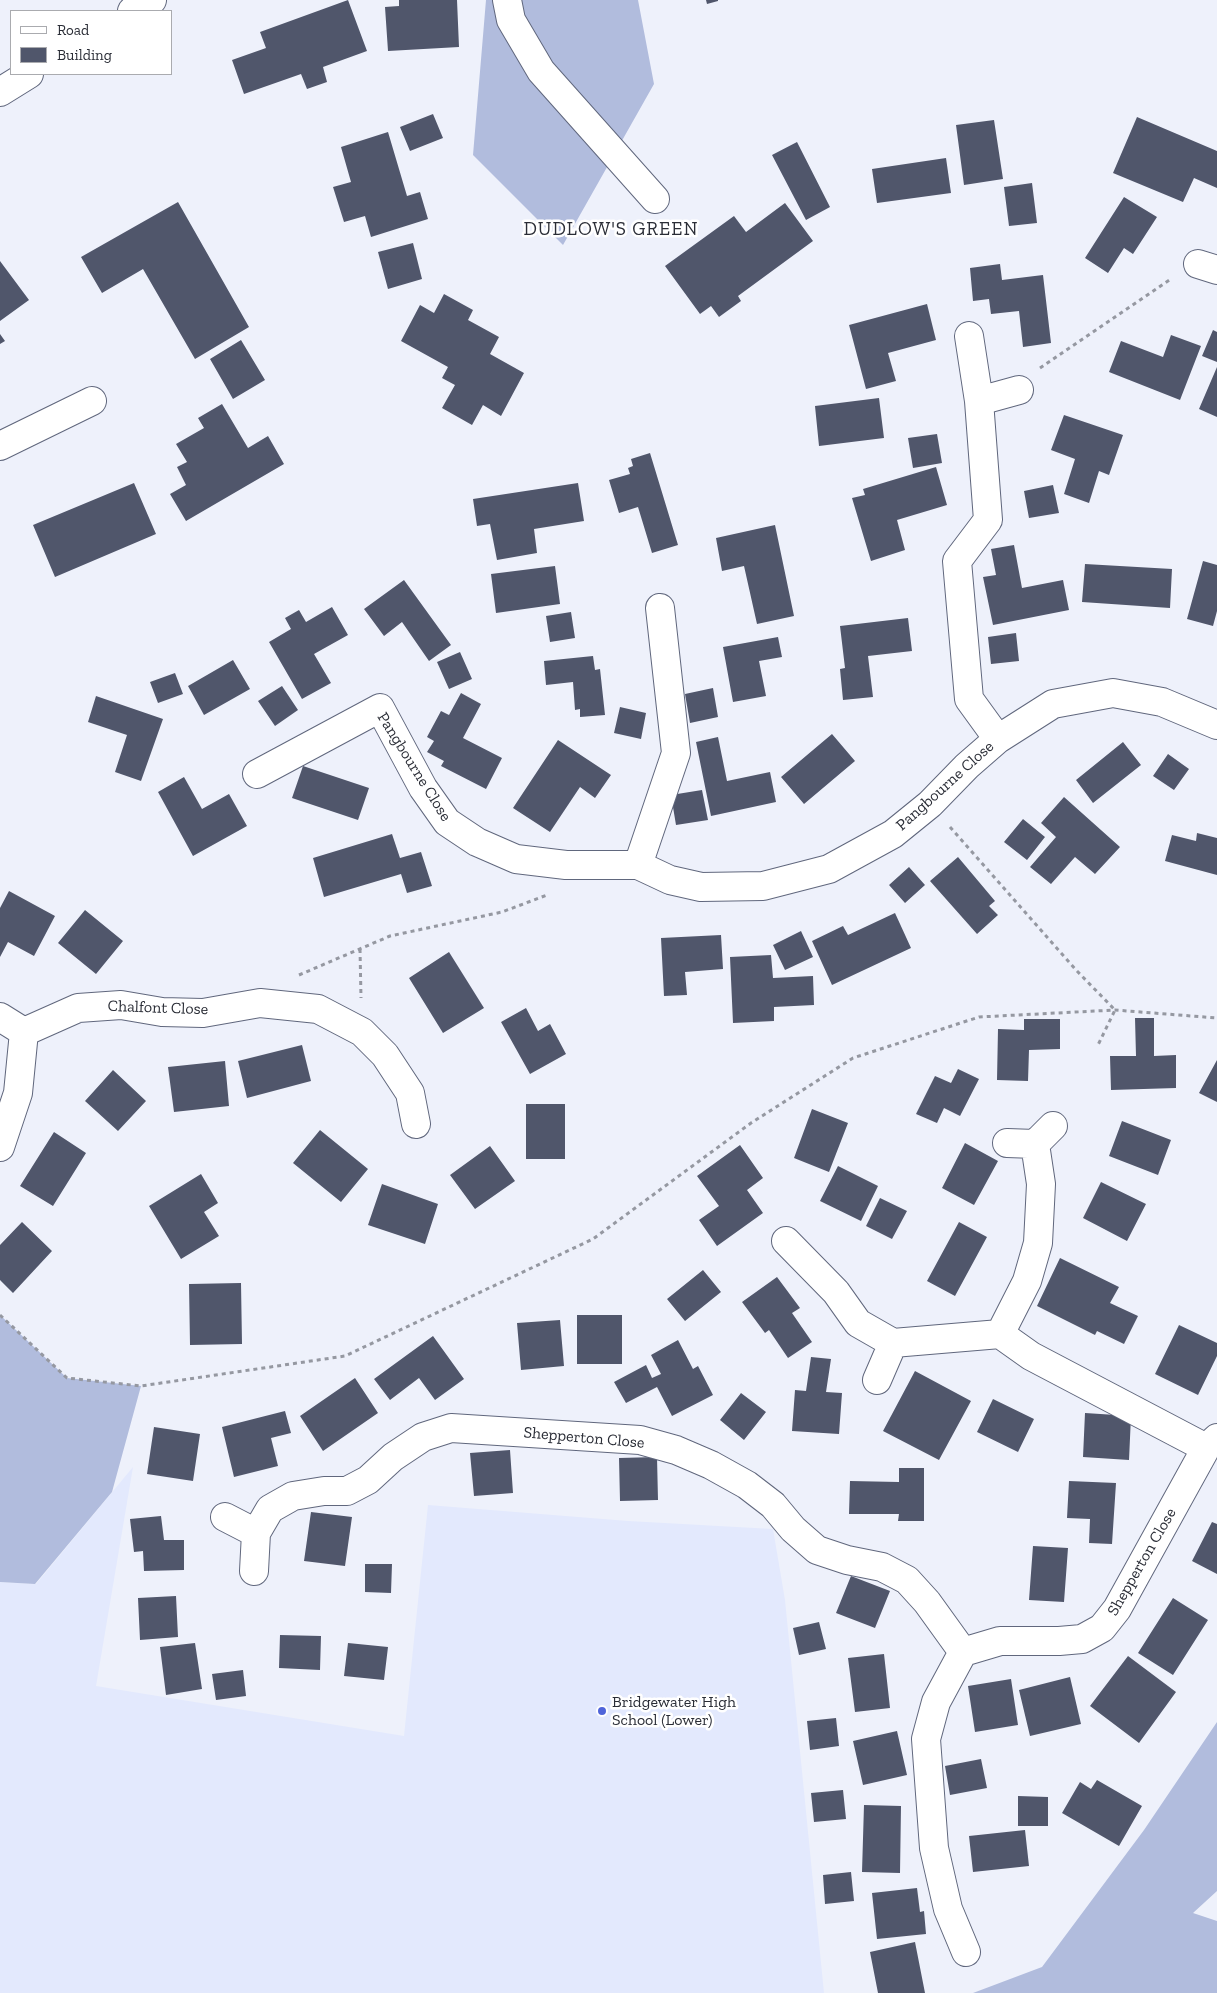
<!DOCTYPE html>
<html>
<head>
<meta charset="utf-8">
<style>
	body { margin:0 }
	#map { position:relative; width:1217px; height:1993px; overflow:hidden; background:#eef1fb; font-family:"Zilla Slab",serif }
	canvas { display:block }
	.legend { position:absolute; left:10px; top:10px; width:162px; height:65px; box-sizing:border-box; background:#fff; border:1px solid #aaabaf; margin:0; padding:6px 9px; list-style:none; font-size:15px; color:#2a2d36 }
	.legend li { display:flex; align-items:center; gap:10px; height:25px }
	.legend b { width:25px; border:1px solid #aaabaf }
</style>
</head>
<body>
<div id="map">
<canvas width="1217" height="1993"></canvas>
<ul class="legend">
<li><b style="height:6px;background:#fff"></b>Road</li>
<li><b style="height:14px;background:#50566b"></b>Building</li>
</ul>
</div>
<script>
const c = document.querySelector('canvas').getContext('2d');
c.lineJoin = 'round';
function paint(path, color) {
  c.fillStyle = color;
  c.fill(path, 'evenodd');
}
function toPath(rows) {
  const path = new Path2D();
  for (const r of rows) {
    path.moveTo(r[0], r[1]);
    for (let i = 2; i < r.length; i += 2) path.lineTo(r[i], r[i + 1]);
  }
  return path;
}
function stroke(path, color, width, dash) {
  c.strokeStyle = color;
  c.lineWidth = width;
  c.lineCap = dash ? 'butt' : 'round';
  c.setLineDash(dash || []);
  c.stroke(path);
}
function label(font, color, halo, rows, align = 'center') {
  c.font = font + ' "Zilla Slab",serif';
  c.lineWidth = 5;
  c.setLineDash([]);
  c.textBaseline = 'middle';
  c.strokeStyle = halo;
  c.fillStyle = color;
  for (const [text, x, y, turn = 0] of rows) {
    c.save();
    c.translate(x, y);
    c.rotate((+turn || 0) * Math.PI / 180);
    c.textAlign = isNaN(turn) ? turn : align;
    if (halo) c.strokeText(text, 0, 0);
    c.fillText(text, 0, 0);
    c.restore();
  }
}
const built = toPath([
	[133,1467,96,1686,404,1736,428,1505,628,1521,773,1529,785,1600,824,1993,0,1993,0,1582,36,1584]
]);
const forest = toPath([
	[486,0,638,0,654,84,563,245,473,155],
	[0,1315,67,1378,141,1386,112,1492,35,1584,0,1582],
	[1217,1722,1217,1891,1193,1913,1217,1921,1217,1993,973,1993,1042,1967,1144,1830]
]);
const building = toPath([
	[348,0,367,51,323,67,327,82,307,89,301,74,244,94,232,60,266,48,260,32],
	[399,0,457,0,459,47,388,51,385,7,399,6],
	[706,0,718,0,718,1,707,4],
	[433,114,443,138,410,151,400,127],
	[1137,117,1217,151,1217,188,1194,178,1183,202,1113,173],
	[994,120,1003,179,964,185,956,125],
	[388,132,407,196,420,192,428,219,371,237,365,216,344,222,333,187,351,182,341,147],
	[797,142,830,207,806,220,772,155],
	[946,158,951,193,877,203,872,169],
	[1032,183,1037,223,1009,226,1004,187],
	[1124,197,1157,217,1133,254,1124,248,1108,273,1085,258],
	[178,202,249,327,195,359,143,269,102,293,81,257],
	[785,203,813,241,738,296,741,301,719,317,711,306,700,314,665,266,734,216,746,232],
	[413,243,422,279,388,289,378,252],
	[0,261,29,300,0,321],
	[1000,264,1002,280,1043,275,1051,343,1023,347,1019,311,991,314,989,299,973,301,970,268],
	[444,294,473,310,468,320,499,337,490,354,524,373,501,416,483,405,472,425,442,408,455,385,442,378,448,367,401,341,420,305,434,313],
	[927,304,936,340,888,353,896,381,866,389,849,325],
	[1213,330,1217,332,1217,362,1202,356],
	[0,334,5,341,0,344],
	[1171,335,1201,346,1180,400,1109,372,1121,341,1163,357],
	[241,340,265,380,233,399,210,359],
	[1217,367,1217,417,1199,409],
	[879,398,884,438,819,446,815,406],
	[222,404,248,448,268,436,284,464,186,521,170,494,186,485,177,467,187,462,176,444,204,428,198,418],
	[1064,415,1123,435,1109,475,1099,471,1089,503,1064,494,1075,459,1051,450],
	[937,434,942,463,913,468,908,438],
	[650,453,678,545,652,553,638,507,619,513,609,480,630,474,628,468,633,466,631,459],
	[936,467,947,505,897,520,905,550,871,561,852,498,865,495,863,489],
	[134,483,156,534,55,577,33,525],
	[578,483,584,521,534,529,537,553,497,560,490,524,477,526,473,499],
	[1053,485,1059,513,1029,518,1024,491],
	[775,525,794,616,757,624,744,566,722,571,716,538],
	[1014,545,1022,588,1063,580,1069,610,993,625,983,577,996,575,991,549],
	[1203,561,1217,565,1217,611,1213,626,1187,619],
	[1085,564,1172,569,1170,608,1082,602],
	[555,566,560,604,496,613,491,574],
	[404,580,451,645,429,661,402,622,384,636,364,609],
	[332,607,348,635,314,654,331,683,302,699,269,642,291,629,285,618,299,610,306,622],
	[571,612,575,638,550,642,546,616],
	[908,618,912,651,868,656,873,697,843,700,840,669,845,668,840,626],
	[1016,633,1019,661,991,664,988,637],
	[778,637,782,657,759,661,766,696,733,702,723,647],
	[460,652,472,679,449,689,437,662],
	[593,656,595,670,600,669,605,715,580,717,580,709,575,710,573,682,546,685,544,661],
	[233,660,250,689,204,715,188,686],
	[175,673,183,694,158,703,150,682],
	[282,686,298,710,275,726,258,701],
	[713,688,718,717,690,723,685,694],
	[461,693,481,704,463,738,502,758,486,789,441,766,444,761,427,752,434,741,427,737,441,711,449,715],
	[96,696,163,719,141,781,115,772,127,735,88,722],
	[620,707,646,713,641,739,614,733],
	[832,734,855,761,804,804,781,777],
	[718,737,727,781,770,772,776,802,711,816,696,742],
	[558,740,611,775,595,798,580,787,550,832,513,808],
	[1123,742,1141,765,1093,803,1076,780],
	[1168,754,1189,769,1174,790,1153,776],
	[303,766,369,788,358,820,292,798],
	[184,777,202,809,229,794,247,826,193,856,158,792],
	[702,790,708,820,676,825,671,795],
	[1064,797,1120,847,1095,874,1075,857,1051,884,1030,867,1056,837,1041,823],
	[1023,819,1045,837,1027,860,1004,842],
	[1197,833,1217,838,1217,875,1165,861,1172,835,1196,841],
	[392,834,400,858,421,852,432,886,407,893,401,874,324,897,313,858],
	[958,857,995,901,989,906,998,915,977,934,930,881],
	[909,867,925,885,905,903,889,885],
	[9,891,55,916,34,956,8,942,0,957,0,908],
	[85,910,123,941,96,974,58,943],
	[895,913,911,948,832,985,812,941,843,926,848,935],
	[801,931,813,957,785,970,773,945],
	[721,935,723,969,685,972,687,995,664,996,661,938],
	[449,952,484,1008,443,1033,409,978],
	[771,955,773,978,813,976,814,1005,774,1007,774,1021,733,1023,730,957],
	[526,1008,538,1031,550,1024,566,1054,530,1074,501,1022],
	[1135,1018,1154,1018,1154,1056,1176,1055,1176,1088,1111,1090,1110,1056,1136,1056],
	[1024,1019,1060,1019,1060,1049,1029,1050,1028,1081,997,1080,998,1029,1024,1030],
	[302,1045,311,1081,247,1098,238,1061],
	[1217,1060,1217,1102,1199,1093],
	[225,1061,229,1106,174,1112,168,1067],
	[958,1069,979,1079,960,1116,944,1108,937,1123,916,1114,935,1076,951,1083],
	[113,1070,146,1101,118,1131,85,1101],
	[526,1104,565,1104,565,1159,526,1159],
	[812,1109,848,1123,829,1172,794,1158],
	[1122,1121,1171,1140,1158,1175,1109,1156],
	[320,1130,368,1169,341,1202,293,1163],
	[54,1132,86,1153,53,1206,20,1186],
	[965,1143,998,1161,974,1205,942,1188],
	[740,1145,763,1178,747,1190,763,1213,717,1246,699,1220,719,1206,697,1176],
	[490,1146,515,1181,475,1209,450,1175],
	[838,1166,878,1186,861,1221,820,1201],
	[201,1174,218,1203,204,1212,219,1236,181,1259,149,1206],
	[1101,1182,1146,1204,1127,1241,1083,1218],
	[382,1184,438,1204,425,1244,368,1225],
	[880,1198,907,1211,892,1239,866,1226],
	[22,1222,52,1251,13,1293,0,1280,0,1245],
	[959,1222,987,1237,955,1296,927,1281],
	[1060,1258,1119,1287,1110,1303,1138,1316,1124,1344,1097,1331,1095,1335,1037,1306],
	[703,1270,721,1292,685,1321,667,1299],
	[777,1277,800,1308,792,1313,812,1342,788,1358,769,1330,765,1333,742,1302],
	[241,1283,242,1344,190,1345,189,1284],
	[577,1315,622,1315,622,1364,577,1364],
	[560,1320,564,1366,521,1370,517,1323],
	[1179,1325,1217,1343,1217,1356,1198,1395,1155,1374],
	[433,1336,464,1379,435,1400,419,1378,390,1400,374,1379],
	[678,1340,693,1369,698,1366,713,1395,672,1416,657,1387,626,1403,614,1382,646,1365,652,1378,661,1374,651,1355],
	[811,1357,831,1359,826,1392,842,1393,839,1434,792,1431,795,1390,806,1391],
	[915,1371,971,1401,939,1460,883,1431],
	[355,1378,378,1413,323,1451,300,1416],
	[741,1393,766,1412,744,1440,720,1420],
	[993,1399,1034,1419,1018,1452,977,1432],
	[285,1411,291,1433,271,1438,278,1466,234,1477,222,1427],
	[1085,1413,1131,1416,1129,1460,1083,1457],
	[154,1427,200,1434,193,1481,147,1474],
	[510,1450,513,1493,474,1496,470,1453],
	[657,1457,658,1500,620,1501,619,1458],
	[899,1468,924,1468,924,1521,898,1521,899,1514,849,1514,850,1481,899,1482],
	[1069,1481,1116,1483,1112,1544,1089,1543,1090,1519,1067,1518],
	[311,1512,352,1517,345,1566,304,1561],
	[161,1516,164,1540,184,1540,184,1570,144,1571,143,1551,134,1552,130,1519],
	[1212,1522,1217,1524,1217,1574,1192,1561],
	[1033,1546,1068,1548,1064,1602,1029,1600],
	[365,1564,392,1564,391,1593,365,1592],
	[851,1576,890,1591,875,1628,836,1613],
	[176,1596,178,1637,140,1640,138,1598],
	[1173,1598,1208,1620,1173,1675,1138,1653],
	[819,1622,826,1649,799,1655,793,1628],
	[280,1635,321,1636,320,1670,279,1668],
	[195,1643,202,1689,166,1695,160,1647],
	[348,1643,388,1647,384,1680,344,1676],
	[884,1654,890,1708,855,1712,848,1658],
	[1128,1656,1176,1692,1139,1743,1090,1706],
	[243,1670,246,1696,216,1700,212,1674],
	[1070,1677,1081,1724,1030,1736,1019,1690],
	[1011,1679,1018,1725,975,1732,968,1686],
	[836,1718,839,1746,810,1750,807,1721],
	[897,1731,907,1775,863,1785,853,1741],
	[981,1759,987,1788,950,1795,945,1766],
	[1097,1780,1142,1806,1119,1846,1062,1813,1080,1782,1091,1789],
	[843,1790,846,1819,814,1822,811,1793],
	[1018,1796,1048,1797,1048,1826,1018,1826],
	[864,1805,901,1806,900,1873,862,1872],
	[1025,1830,1029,1866,973,1872,969,1836],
	[851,1872,854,1901,825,1904,823,1875],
	[917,1888,920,1912,924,1911,926,1934,877,1939,872,1893],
	[915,1942,925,1993,878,1993,870,1952]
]);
const path = toPath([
	[1040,368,1171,279],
	[950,827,1076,970,1115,1010,1098,1045],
	[360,949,361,998],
	[299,975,390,936,502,912,547,895],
	[0,1315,67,1378,141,1386,345,1356,593,1239,751,1123,853,1058,979,1017,1115,1010,1217,1018]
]);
const minor = toPath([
	[507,0,511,20,541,71,655,199],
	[132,11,152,0],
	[0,92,29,74],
	[1198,264,1217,270],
	[969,336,979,401,1019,390],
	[979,401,988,520,957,561,969,699,998,739],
	[0,446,92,401],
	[257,774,380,708,423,788,447,822,477,842,516,859,566,865,638,865,670,880,701,887,763,886,829,869,893,834,930,804,967,766,998,739,1053,704,1113,693,1162,702,1217,725],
	[638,865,676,753,660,608],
	[0,1017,24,1032,78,1008,121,1005,162,1012,203,1013,260,1003,318,1009,362,1032,385,1055,410,1093,416,1124],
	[1007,1143,1035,1144,1053,1126],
	[0,1147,18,1093,24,1032],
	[786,1241,836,1292,858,1323,893,1343,1000,1334,1031,1356,1206,1448],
	[1000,1334,1027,1281,1038,1243,1041,1184,1035,1144],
	[877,1380,893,1343],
	[225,1517,256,1533],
	[254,1571,256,1533,270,1509,293,1496,324,1491,347,1491,368,1480,393,1457,423,1437,451,1428,640,1440,676,1450,711,1465,747,1485,773,1505,793,1529,817,1550,847,1560,882,1567,907,1580,927,1602,963,1652,1000,1641,1059,1641,1082,1639,1102,1628,1117,1609,1206,1448,1217,1438],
	[963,1652,936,1702,926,1739,934,1848,948,1909,966,1952]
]);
const markers = [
	[602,1711,5,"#4f64da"]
];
const streetNames = [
	["Pangbourne Close",414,767,58],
	["Pangbourne Close",945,786,-42],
	["Chalfont Close",158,1008,2],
	["Shepperton Close",584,1438,5],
	["Shepperton Close",1142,1562,-60]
];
const poiNames = [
	["Bridgewater High",612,1702],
	["School (Lower)",612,1720]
];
const quarterNames = [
	["DUDLOW'S GREEN",611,230]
];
paint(built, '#e3e9fd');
paint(forest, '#b1bcdd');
paint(building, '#50566b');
stroke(minor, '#60677d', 30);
stroke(path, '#9598a1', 3, [4, 4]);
stroke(minor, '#fff', 28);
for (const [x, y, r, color] of markers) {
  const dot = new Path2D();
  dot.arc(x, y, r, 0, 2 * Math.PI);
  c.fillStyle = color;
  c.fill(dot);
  stroke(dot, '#fff', 2);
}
label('16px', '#2a2d36', '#fff', streetNames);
label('16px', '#2a2d36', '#fff', poiNames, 'left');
c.letterSpacing = '1px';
label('19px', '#2a2d36', '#fff', quarterNames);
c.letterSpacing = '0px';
</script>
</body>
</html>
